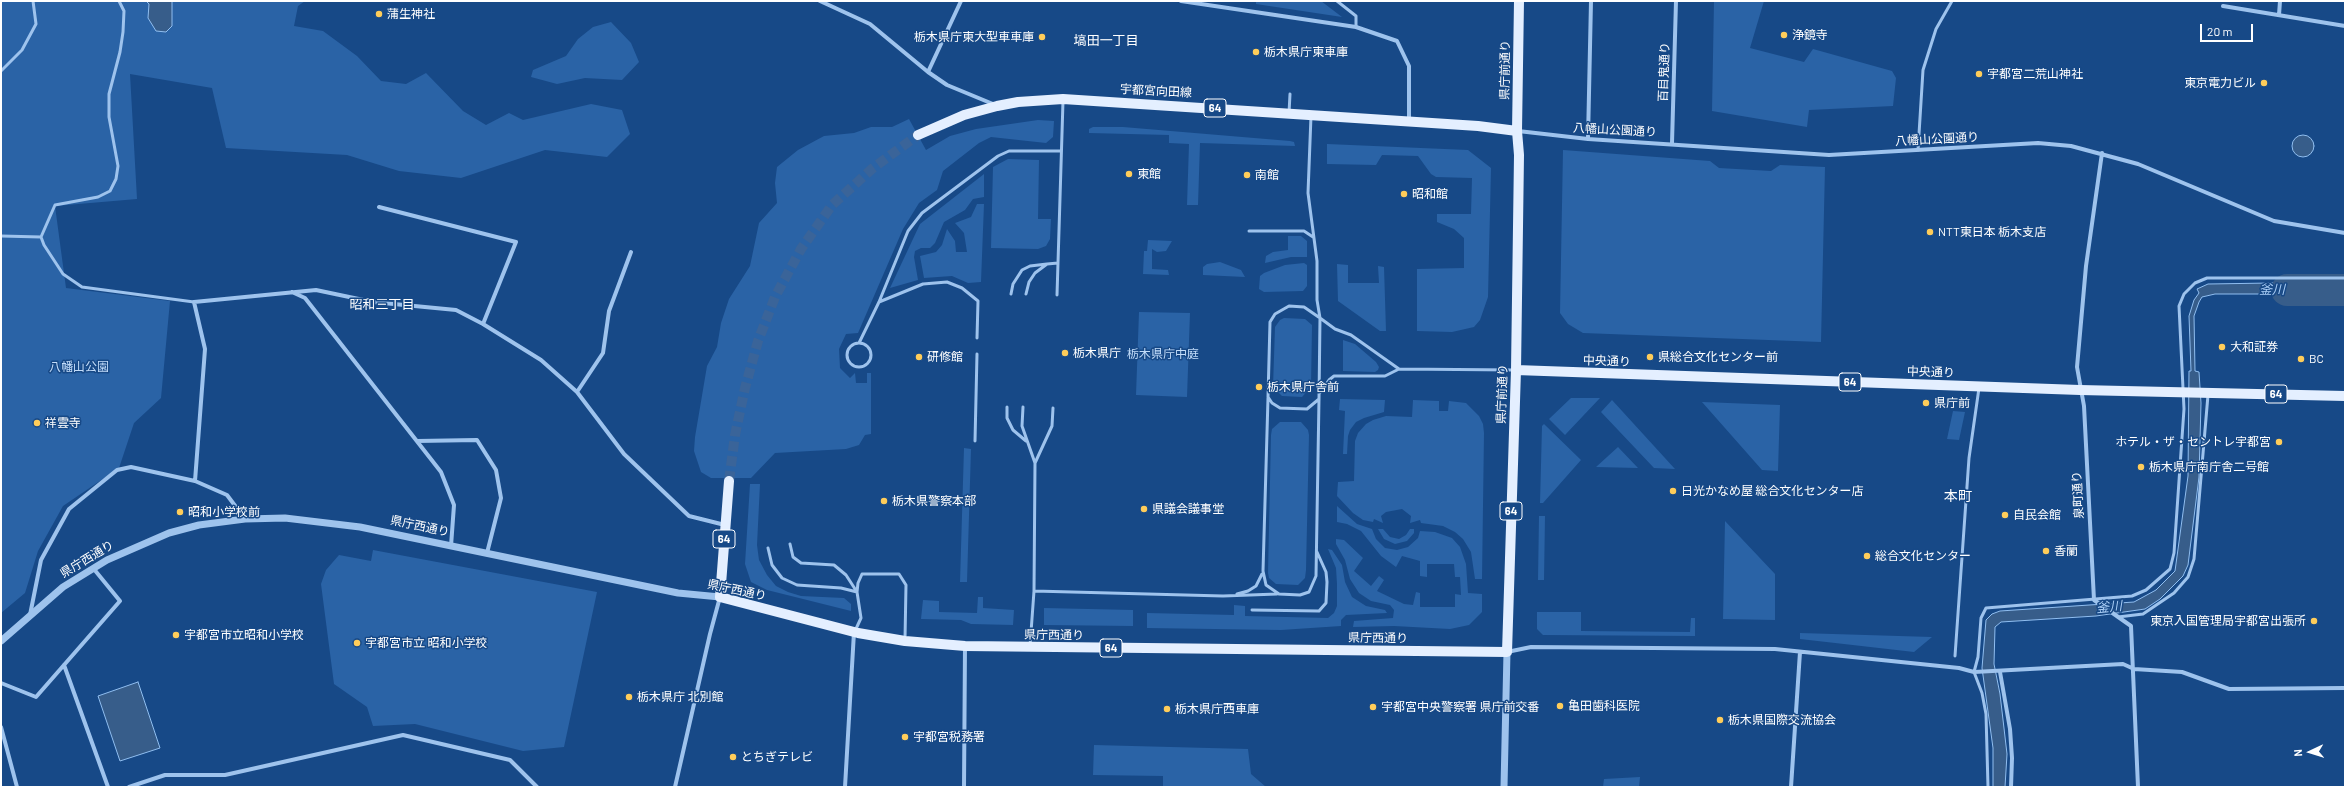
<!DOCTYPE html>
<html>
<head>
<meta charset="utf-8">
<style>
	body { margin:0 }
	#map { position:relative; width:2346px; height:788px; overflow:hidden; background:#174987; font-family:Barlow,sans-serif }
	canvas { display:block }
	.frame { position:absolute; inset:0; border:2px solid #fff; pointer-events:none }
	.north { position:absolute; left:2290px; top:732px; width:40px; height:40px; -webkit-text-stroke:3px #174987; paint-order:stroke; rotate:266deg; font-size:11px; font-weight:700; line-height:16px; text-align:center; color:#fff }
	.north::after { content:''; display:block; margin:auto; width:14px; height:18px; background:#fff; clip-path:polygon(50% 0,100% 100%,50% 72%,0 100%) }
	.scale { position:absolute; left:2200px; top:24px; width:53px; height:18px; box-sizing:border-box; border:2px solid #fff; border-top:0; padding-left:5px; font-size:12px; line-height:14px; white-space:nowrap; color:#fff; -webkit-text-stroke:3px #174987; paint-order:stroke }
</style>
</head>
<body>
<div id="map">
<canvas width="2346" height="788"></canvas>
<div class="frame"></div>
<div class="north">N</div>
<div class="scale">20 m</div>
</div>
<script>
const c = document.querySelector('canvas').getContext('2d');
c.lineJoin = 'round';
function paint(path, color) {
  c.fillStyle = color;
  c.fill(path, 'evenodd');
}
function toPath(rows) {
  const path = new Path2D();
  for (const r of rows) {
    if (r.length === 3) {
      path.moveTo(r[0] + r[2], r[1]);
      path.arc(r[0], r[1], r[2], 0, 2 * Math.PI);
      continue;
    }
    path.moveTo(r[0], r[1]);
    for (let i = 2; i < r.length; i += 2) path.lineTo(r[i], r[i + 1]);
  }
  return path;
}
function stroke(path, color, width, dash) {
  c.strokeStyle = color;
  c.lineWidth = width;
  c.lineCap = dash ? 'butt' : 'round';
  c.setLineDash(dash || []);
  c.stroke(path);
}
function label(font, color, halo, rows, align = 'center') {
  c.font = font + ' Barlow,"Noto Sans JP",sans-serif';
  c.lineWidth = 3;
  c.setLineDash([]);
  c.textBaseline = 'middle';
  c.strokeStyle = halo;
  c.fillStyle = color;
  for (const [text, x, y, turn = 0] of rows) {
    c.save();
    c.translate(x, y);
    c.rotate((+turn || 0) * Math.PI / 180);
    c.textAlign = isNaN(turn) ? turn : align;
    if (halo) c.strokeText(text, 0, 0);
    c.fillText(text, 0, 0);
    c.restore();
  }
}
const green = toPath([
	[1,1,305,1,298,6,294,26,323,31,357,56,381,81,406,84,426,73,463,111,486,125,509,113,523,120,591,104,622,110,630,134,607,157,545,150,461,178,399,171,347,155,226,148,212,88,130,74,137,199,55,206,66,288,170,301,161,398,134,423,119,468,63,506,38,551,25,593,1,613],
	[1256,1,1321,1,1342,17,1256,4],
	[1714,1,1764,1,1750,48,1804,62,1813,49,1892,71,1896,78,1893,106,1809,110,1807,127,1712,111],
	[611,22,631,43,639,62,622,80,585,78,557,84,531,77,533,70,566,56,578,39,593,27],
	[909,119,926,150,950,136,976,129,1038,120,1054,121,1053,137,1046,143,991,137,979,143,943,171,937,190,919,203,903,229,858,333,846,334,839,349,840,368,850,378,855,373,856,383,867,383,867,373,871,373,871,434,865,435,859,445,846,449,775,453,751,478,711,478,701,472,694,451,695,437,707,366,717,347,721,323,729,299,750,266,759,223,777,203,775,183,777,167,798,150,824,136,854,133,871,127,892,127],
	[1093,127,1123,127,1290,141,1294,142,1295,146,1200,143,1198,205,1187,205,1189,144,1169,143,1169,135,1089,133,1089,129],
	[1327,144,1468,150,1491,168,1488,297,1480,320,1474,327,1452,332,1417,331,1417,269,1464,268,1464,238,1454,229,1437,222,1437,214,1471,214,1472,178,1436,177,1431,174,1418,156,1382,155,1376,165,1327,164],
	[1563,150,1710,161,1719,168,1771,171,1780,165,1825,167,1821,342,1583,333,1568,324,1560,313],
	[1008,159,1039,160,1038,219,1051,219,1050,239,1046,246,1038,249,991,248,993,167],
	[984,174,984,197,973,199,965,210,944,222,935,243,930,248,921,248,915,251,914,257,918,280,890,288,920,224],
	[977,204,984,204,981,282,968,283,952,276,924,278,920,256,936,252,942,245,947,229,955,241,956,252,967,252,964,233,955,223,971,217],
	[1288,236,1301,236,1307,241,1307,257,1291,257,1265,263,1266,256,1273,252,1288,250],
	[1148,240,1172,241,1166,251,1157,252,1152,249,1152,269,1168,270,1169,275,1143,274,1144,251,1147,251],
	[1220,262,1241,270,1245,277,1203,275,1203,267,1207,264],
	[1304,263,1307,265,1307,286,1303,291,1264,292,1259,289,1260,276,1264,273,1285,265],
	[1337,264,1348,265,1348,283,1379,283,1378,266,1384,267,1386,331,1380,331,1338,301],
	[1139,312,1190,313,1187,397,1136,395],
	[1284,318,1305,319,1312,325,1311,387,1302,397,1282,396,1273,387,1275,327,1280,320],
	[1343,340,1355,344,1376,362,1379,367,1378,370,1375,372,1343,371],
	[1571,398,1600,398,1565,435,1549,419],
	[1340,399,1385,400,1384,412,1364,418,1356,422,1350,430,1348,436,1347,454,1343,454,1345,411,1339,410],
	[1413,400,1439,401,1439,411,1448,411,1449,401,1466,403,1479,416,1483,424,1484,433,1482,579,1475,579,1471,552,1463,539,1455,532,1443,526,1421,523,1420,520,1410,523,1411,516,1402,509,1386,512,1381,516,1383,523,1374,519,1373,522,1363,520,1353,513,1337,496,1338,482,1354,481,1355,441,1358,433,1366,424,1373,420,1386,416,1412,417],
	[1612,400,1675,469,1654,468,1601,412],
	[1702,402,1780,405,1778,471,1762,470],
	[1953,411,1965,412,1959,440,1947,439],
	[1280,422,1301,422,1308,430,1309,435,1306,570,1305,578,1298,585,1276,584,1269,578,1268,573,1271,435,1272,429],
	[1544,424,1581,460,1543,503,1540,503,1542,426],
	[1618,447,1638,468,1596,467],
	[964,448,971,449,967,582,960,582],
	[750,484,760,484,757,545,759,560,767,575,776,586,788,592,801,596,844,598,851,604,851,611,767,590,751,582,745,564],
	[1337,506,1357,524,1372,529,1376,539,1385,548,1397,550,1408,547,1418,538,1420,531,1435,532,1452,538,1460,547,1466,564,1468,593,1482,594,1482,612,1469,625,1450,629,1394,626,1353,627,1354,621,1393,618,1394,610,1390,605,1371,601,1359,593,1350,579,1345,560,1336,544,1336,539,1344,540,1363,558,1354,571,1371,586,1379,576,1384,580,1377,591,1404,604,1413,605,1416,592,1420,593,1420,607,1455,607,1455,594,1461,595,1460,577,1455,577,1454,564,1427,564,1427,577,1420,576,1420,561,1402,556,1396,567,1381,556,1361,531,1347,524,1337,522],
	[1539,516,1545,516,1544,580,1538,580],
	[1725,521,1775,574,1775,620,1723,619],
	[1378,529,1383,529,1390,537,1399,539,1406,535,1410,529,1414,529,1414,533,1407,541,1395,544,1384,539],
	[1328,549,1332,550,1342,565,1345,582,1352,597,1366,606,1385,610,1387,613,1346,615,1341,620,1341,626,1281,630,1147,628,1147,613,1234,615,1234,605,1245,606,1245,616,1328,618,1334,613,1337,606,1337,584,1336,568],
	[373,550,597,592,564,747,523,751,415,724,373,726,367,707,334,684,321,584,326,570,339,555,371,561],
	[978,597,983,597,983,608,1014,610,1013,625,971,624,961,620,921,619,923,600,939,601,939,612,977,613],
	[1044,608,1133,610,1133,626,1044,625],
	[1537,612,1581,612,1581,631,1690,632,1691,618,1695,618,1695,636,1543,635,1537,629],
	[1800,633,1932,637,1914,652,1800,639],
	[1094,745,1248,749,1251,774,1266,787,1163,787,1163,776,1093,775],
	[1640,777,1639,787,1603,787,1604,779]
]);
const water = toPath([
	[146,1,172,1,172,26,166,32,156,31,148,18,149,4,146,1],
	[2303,146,11],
	[2334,282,2331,287,2334,294,2215,294,2202,297,2199,302,2194,316,2195,371,2199,372,2201,403,2199,477,2188,565,2183,576,2160,599,2145,609,2096,616,2001,622,1995,627,1994,664,2000,694,2007,754,2005,787,1993,787,1993,748,1982,668,1986,620,1992,614,2000,611,2134,602,2156,590,2175,571,2188,476,2189,371,2191,371,2189,316,2194,300,2199,293,2197,289,2208,284,2334,282],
	[138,682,160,748,120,761,98,696,138,682]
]);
const river = toPath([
	[2287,290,2345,290]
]);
const primaryTunnel = toPath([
	[729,481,735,435,745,388,758,341,775,297,801,249,832,205,873,168,918,135]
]);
const service = toPath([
	[1337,1,1356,16,1356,27],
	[1,71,22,50,36,24,33,1],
	[1289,113,1290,94],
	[1311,116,1308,193,1317,261,1317,300,1320,318,1319,399,1307,409,1280,408,1272,403,1268,397,1270,322,1275,314,1289,306,1304,307,1320,318,1335,329,1351,335,1399,369,1514,370],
	[1918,150,1923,70,1936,29,1952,1],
	[1249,231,1304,231,1313,237],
	[1,236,41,237,44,245,63,274,82,287,194,302],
	[41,237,55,205,98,197,110,191,116,179,118,166,109,117,109,94,120,52,123,32,124,11,119,1],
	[1011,294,1013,284,1022,270,1030,266,1047,264],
	[1026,294,1029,282,1035,273,1047,264,1058,263],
	[1057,295,1063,101],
	[879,302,923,284,947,282,962,288,978,301,977,338],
	[859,355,12],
	[859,343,879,302,908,231,922,213,998,156,1009,151,1061,151],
	[1319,394,1329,380,1334,376,1385,376,1399,369],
	[1268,398,1263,571,1266,585,1279,594,1300,595,1309,592,1316,576,1319,399],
	[1007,407,1007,418,1013,430,1026,441],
	[1023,407,1022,426,1035,463,1034,591],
	[975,441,977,354],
	[1035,463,1052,426,1053,408],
	[790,544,793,557,801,563,834,565,846,575,857,592],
	[768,548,772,565,782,578,797,585,841,588,857,592,861,618,855,631],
	[857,592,858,583,862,574,899,574,906,585,905,639],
	[1237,594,1248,591,1256,586,1262,574],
	[1252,610,1319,611,1326,603,1327,582,1326,572,1317,552],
	[2118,617,2143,614,2174,593,2188,577,2194,559,2208,395],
	[1030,646,1034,591,1223,596,1277,594],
	[1955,656,1969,458,1979,388],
	[1988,787,1986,714,1982,693,1974,672,1978,657,1981,618,1986,608,2132,596,2146,590,2170,569,2174,553,2184,409,2179,306,2184,294,2195,283,2207,278,2345,278]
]);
const minor = toPath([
	[820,1,870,24,928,72,947,85,993,104],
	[1181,1,1356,27,1397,41,1409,66,1409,121],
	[2223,6,2345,26],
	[2279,15,2280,1],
	[928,72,961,1],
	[1518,131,1588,139,1829,155,2038,143,2071,146,2138,164,2274,221,2345,233],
	[1588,139,1591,1],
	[1672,143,1676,1],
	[2102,153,2086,266,2077,367,2084,406,2094,600,2131,626,2138,787],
	[379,207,516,242,483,324],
	[292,292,305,298,441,472,454,505,451,546],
	[577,392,603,353,609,311,631,252],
	[417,441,477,440,496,470,501,498,487,553],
	[245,519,227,495,195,481,205,349,194,302,316,290,373,302,456,310,483,324,541,360,577,392,624,454,689,516,725,525],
	[30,615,41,560,69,509,117,470,131,467,195,481],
	[1507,652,1531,647,1775,649,1959,668,1974,672,2123,664,2134,669,2182,672,2229,689,2345,688],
	[64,665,108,787],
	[2000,672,2010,729,2012,758,2011,787],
	[1,683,36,697,120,601,93,568],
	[1,727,17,787],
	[129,787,165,775,225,775,403,735,510,760,537,787],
	[675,787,710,634,720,597],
	[845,787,854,632],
	[964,787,965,646],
	[1791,787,1800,652]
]);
const tertiary = toPath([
	[1,641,63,587,107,560,169,533,199,525,245,519,285,518,360,527,678,593,720,597],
	[1504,787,1507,652]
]);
const primary = toPath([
	[918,135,964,115,997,106,1018,102,1063,99,1478,126,1517,131],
	[1516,370,2080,390,2345,396],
	[729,481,720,597,858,633,905,641,965,646,1507,652,1516,370,1519,155,1517,131,1519,1]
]);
const markers = [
	[379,14,4,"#ffcd5a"],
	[1784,35,4,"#ffcd5a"],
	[1042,37,4,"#ffcd5a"],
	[1256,52,4,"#ffcd5a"],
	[1979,74,4,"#ffcd5a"],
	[2264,83,4,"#ffcd5a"],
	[1129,174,4,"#ffcd5a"],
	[1247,175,4,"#ffcd5a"],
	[1404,194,4,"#ffcd5a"],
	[1930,232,4,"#ffcd5a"],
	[2222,347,4,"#ffcd5a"],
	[1065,353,4,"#ffcd5a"],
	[919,357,4,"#ffcd5a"],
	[1650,357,4,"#ffcd5a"],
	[2301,359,4,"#ffcd5a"],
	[1259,387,4,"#ffcd5a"],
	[1926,403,4,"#ffcd5a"],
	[37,423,4,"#ffcd5a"],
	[2279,442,4,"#ffcd5a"],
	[2141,467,4,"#ffcd5a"],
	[1673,491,4,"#ffcd5a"],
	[884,501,4,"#ffcd5a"],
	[1144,509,4,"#ffcd5a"],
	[180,512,4,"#ffcd5a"],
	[2005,515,4,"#ffcd5a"],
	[2046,551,4,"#ffcd5a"],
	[1867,556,4,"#ffcd5a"],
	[2314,621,4,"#ffcd5a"],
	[176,635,4,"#ffcd5a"],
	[357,643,4,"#ffcd5a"],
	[629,697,4,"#ffcd5a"],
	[1560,706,4,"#ffcd5a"],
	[1373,707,4,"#ffcd5a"],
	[1167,709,4,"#ffcd5a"],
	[1720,720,4,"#ffcd5a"],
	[905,737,4,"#ffcd5a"],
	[733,757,4,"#ffcd5a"]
];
const shields = [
	[1215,108,22],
	[1850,382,22],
	[2276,394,22],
	[1511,511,22],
	[724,539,22],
	[1111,648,22]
];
const shieldNames = [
	["64",1215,108],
	["64",1850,382],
	["64",2276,394],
	["64",1511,511],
	["64",724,539],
	["64",1111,648]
];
const poiNames = [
	["蒲生神社",387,14],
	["浄鏡寺",1792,35],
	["栃木県庁東大型車車庫",1034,37,"right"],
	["栃木県庁東車庫",1264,52],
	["宇都宮二荒山神社",1987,74],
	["東京電力ビル",2256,83,"right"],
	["東館",1137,174],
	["南館",1255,175],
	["昭和館",1412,194],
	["NTT東日本 栃木支店",1938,232],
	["大和証券",2230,347],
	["栃木県庁",1073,353],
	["研修館",927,357],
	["県総合文化センター前",1658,357],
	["BC",2309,359],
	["栃木県庁舎前",1267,387],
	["県庁前",1934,403],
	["祥雲寺",45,423],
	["ホテル・ザ・セントレ宇都宮",2271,442,"right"],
	["栃木県庁南庁舎二号館",2149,467],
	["日光かなめ屋 総合文化センター店",1681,491],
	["栃木県警察本部",892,501],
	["県議会議事堂",1152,509],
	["昭和小学校前",188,512],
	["自民会館",2013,515],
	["香蘭",2054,551],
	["総合文化センター",1875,556],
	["東京入国管理局宇都宮出張所",2306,621,"right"],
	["宇都宮市立昭和小学校",184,635],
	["宇都宮市立 昭和小学校",365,643],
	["栃木県庁 北別館",637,697],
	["亀田歯科医院",1568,706],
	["宇都宮中央警察署 県庁前交番",1381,707],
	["栃木県庁西車庫",1175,709],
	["栃木県国際交流協会",1728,720],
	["宇都宮税務署",913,737],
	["とちぎテレビ",741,757]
];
const streetNames = [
	["県庁前通り",1505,70,-89],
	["百目鬼通り",1664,72,-88],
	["宇都宮向田線",1156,91,3],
	["八幡山公園通り",1615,130,3],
	["八幡山公園通り",1937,139,-3],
	["中央通り",1607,361,2],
	["中央通り",1931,372,2],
	["県庁前通り",1502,394,-88],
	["泉町通り",2078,495,-93],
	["県庁西通り",420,526,12],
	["県庁西通り",87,559,-31],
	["県庁西通り",737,590,12],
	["県庁西通り",1054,635,1],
	["県庁西通り",1378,638,1]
];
const parkNames = [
	["栃木県庁中庭",1163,354],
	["八幡山公園",79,367]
];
const neighbourhoodNames = [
	["塙田一丁目",1106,41],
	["昭和三丁目",382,305]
];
const waterNames = [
	["釜川",2272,290],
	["釜川",2109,607,-5]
];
const quarterNames = [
	["本町",1958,496]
];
paint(green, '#2a63a6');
paint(water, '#375d8a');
stroke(water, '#90bef0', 1);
stroke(river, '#375d8a', 32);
stroke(primaryTunnel, '#3a6499', 10, [10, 5]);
stroke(service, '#9ec3ed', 3);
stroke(minor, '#9ec3ed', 4);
stroke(tertiary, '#9ec3ed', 7);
stroke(primary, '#e4efff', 10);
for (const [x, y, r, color] of markers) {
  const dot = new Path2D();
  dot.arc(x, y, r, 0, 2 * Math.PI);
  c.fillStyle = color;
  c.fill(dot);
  stroke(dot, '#174987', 1.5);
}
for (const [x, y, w] of shields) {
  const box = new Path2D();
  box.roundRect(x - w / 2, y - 9, w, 18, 3);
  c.fillStyle = '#174987';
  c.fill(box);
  stroke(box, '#fff', 1);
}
label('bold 11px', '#fff', null, shieldNames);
label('12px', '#fff', '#174987', poiNames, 'left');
label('12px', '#fff', '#174987', streetNames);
label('12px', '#c3ddfa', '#174987', parkNames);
label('13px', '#fff', '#174987', neighbourhoodNames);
label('italic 13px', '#a9cdf5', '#174987', waterNames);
label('14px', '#fff', '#174987', quarterNames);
</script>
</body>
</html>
